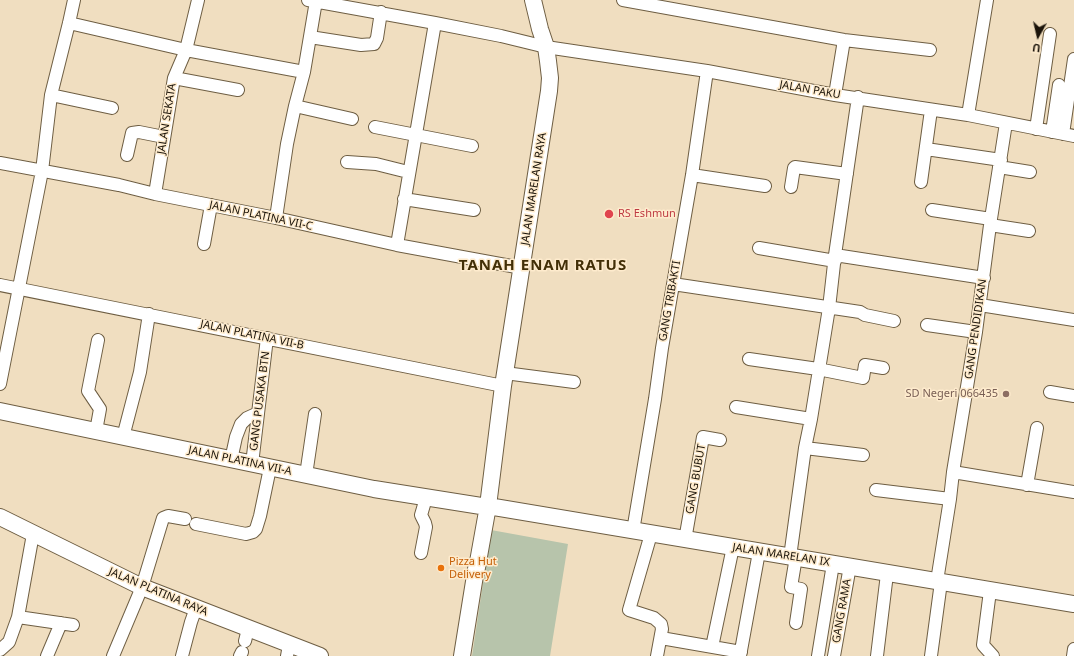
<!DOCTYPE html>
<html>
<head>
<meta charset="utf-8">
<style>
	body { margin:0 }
	#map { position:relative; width:1074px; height:656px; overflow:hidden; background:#f0dec0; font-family:"Noto Sans",sans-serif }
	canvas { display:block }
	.north { position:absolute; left:1018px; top:16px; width:40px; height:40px; -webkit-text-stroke:3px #feebcd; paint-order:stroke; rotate:188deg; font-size:11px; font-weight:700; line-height:16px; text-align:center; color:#1a1309 }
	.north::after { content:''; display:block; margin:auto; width:14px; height:18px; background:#1a1309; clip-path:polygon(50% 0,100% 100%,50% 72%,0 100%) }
</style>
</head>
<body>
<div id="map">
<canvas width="1074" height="656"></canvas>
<div class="north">U</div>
</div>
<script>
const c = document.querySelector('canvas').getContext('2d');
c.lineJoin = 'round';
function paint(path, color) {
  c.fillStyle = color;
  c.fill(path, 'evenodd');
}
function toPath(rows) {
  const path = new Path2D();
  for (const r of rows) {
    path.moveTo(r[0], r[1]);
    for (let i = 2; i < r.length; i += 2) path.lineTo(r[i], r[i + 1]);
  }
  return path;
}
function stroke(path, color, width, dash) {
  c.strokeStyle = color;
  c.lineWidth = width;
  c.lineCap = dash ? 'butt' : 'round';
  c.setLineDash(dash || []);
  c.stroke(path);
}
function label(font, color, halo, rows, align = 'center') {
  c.font = font + ' "Noto Sans",sans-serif';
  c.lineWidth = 3;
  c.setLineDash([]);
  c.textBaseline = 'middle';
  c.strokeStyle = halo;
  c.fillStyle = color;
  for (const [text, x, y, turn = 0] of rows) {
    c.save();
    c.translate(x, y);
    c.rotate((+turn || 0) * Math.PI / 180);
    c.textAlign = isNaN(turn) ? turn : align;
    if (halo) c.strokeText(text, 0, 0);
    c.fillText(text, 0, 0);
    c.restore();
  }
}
const green = toPath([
	[491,530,568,544,550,656,472,656]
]);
const minor = toPath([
	[308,0,435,23,501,36,546,47,707,71,835,95,968,115,1074,136],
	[623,0,844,40,930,50],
	[69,23,186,50,304,72],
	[310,37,361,45,374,44,377,38,381,12],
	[174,78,238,90],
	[51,95,112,108],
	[835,95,844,40],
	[295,106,352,119],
	[968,115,987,0],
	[375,127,472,146],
	[1036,129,1050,34],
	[1052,132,1059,85],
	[1063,134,1074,59],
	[926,149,1001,160],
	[127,155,132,133,139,132,164,137],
	[347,162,376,164,408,172],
	[0,163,119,185,155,194,276,218,397,245,522,268],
	[999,167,1030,172],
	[692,175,765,186],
	[921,182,931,110],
	[791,187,794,168,795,167,847,174],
	[155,194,174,78,186,50,198,0],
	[404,199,474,210],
	[932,210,991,219],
	[276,218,287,144,295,106,304,72,316,1],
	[990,225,1029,231],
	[204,244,211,205],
	[397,245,435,23],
	[759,248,835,261],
	[835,255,984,278],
	[673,284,860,312,865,315,894,321],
	[0,285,503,386],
	[980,305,1074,320],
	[927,325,976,332],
	[749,359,818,369,863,378,865,365,883,368],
	[505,373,574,382],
	[0,384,42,171,51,95,69,23,74,0],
	[1050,392,1074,396],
	[736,407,811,419],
	[96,431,100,409,88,391,98,340],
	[123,437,140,372,149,314],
	[805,448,863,455],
	[231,460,236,437,241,424,247,418,258,413],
	[252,464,267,338],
	[953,472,1074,492],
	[306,475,315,414],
	[1027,485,1037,428],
	[876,490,950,499],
	[196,524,246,534,253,532,256,529,260,516,270,468],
	[633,531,655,399,662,348,692,175,707,71],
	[651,534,629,610,654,618,661,624,662,629,657,656],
	[685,540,703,437,720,440],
	[421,553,426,527,425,523,421,515,426,498],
	[790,557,805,448,811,419,829,308,835,255,858,97],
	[796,557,791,587,801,589,796,623],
	[937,581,950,499,953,472,976,332,990,225,1006,123],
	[990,591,983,645,993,656],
	[18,617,73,625],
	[661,638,741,652],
	[245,641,248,629],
	[712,647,733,547],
	[0,650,9,642,18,617,33,534],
	[47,656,61,623],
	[113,656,142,587,163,518,168,516,185,519],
	[182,656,191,622,196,608],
	[240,656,242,652],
	[287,656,289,645],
	[740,656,759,552],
	[818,656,833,564],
	[834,656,850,566],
	[877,656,887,574],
	[931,656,941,582],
	[1073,656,1074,649]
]);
const major = toPath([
	[0,411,374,489,481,506],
	[488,506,1074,604],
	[0,517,142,587,320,656],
	[476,573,488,506,503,386,549,91,550,78,548,61,546,47,540,29,533,0],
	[462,656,477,563]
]);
const markers = [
	[609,214,5,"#e0444e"],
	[1006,394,4,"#8d6e63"],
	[441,568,4,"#e8710a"]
];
const streetNames = [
	["JALAN PAKU",810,90,10],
	["JALAN SEKATA",167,119,-81],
	["JALAN MARELAN RAYA",534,189,-81],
	["JALAN PLATINA VII-C",261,216,12],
	["GANG TRIBAKTI",670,301,-80],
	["GANG PENDIDIKAN",976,329,-82],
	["JALAN PLATINA VII-B",252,335,12],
	["GANG PUSAKA BTN",260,401,-83],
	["JALAN PLATINA VII-A",240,461,12],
	["GANG BUBUT",696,479,-80],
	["JALAN MARELAN IX",781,555,9],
	["JALAN PLATINA RAYA",158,592,23],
	["GANG RAMA",842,611,-80]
];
const healthNames = [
	["RS Eshmun",618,214]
];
const educationNames = [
	["SD Negeri 066435",998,394]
];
const foodNames = [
	["Pizza Hut",449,562],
	["Delivery",449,575]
];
const districtNames = [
	["TANAH ENAM RATUS",543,266]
];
paint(green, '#b7c4ab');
stroke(minor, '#6e5e43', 14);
stroke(major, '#6e5e43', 18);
stroke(minor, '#fff', 12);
stroke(major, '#fff', 16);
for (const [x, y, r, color] of markers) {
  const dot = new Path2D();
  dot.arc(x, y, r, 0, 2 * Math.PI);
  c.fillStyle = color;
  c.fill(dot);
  stroke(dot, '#feebcd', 1.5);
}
label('11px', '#1a1309', '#feebcd', streetNames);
label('11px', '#be3a42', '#feebcd', healthNames, 'left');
label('11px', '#785e54', '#feebcd', educationNames, 'right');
label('11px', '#c56008', '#feebcd', foodNames, 'left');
c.letterSpacing = '1px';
label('bold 15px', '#422f07', '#feebcd', districtNames);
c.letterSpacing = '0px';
</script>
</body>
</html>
